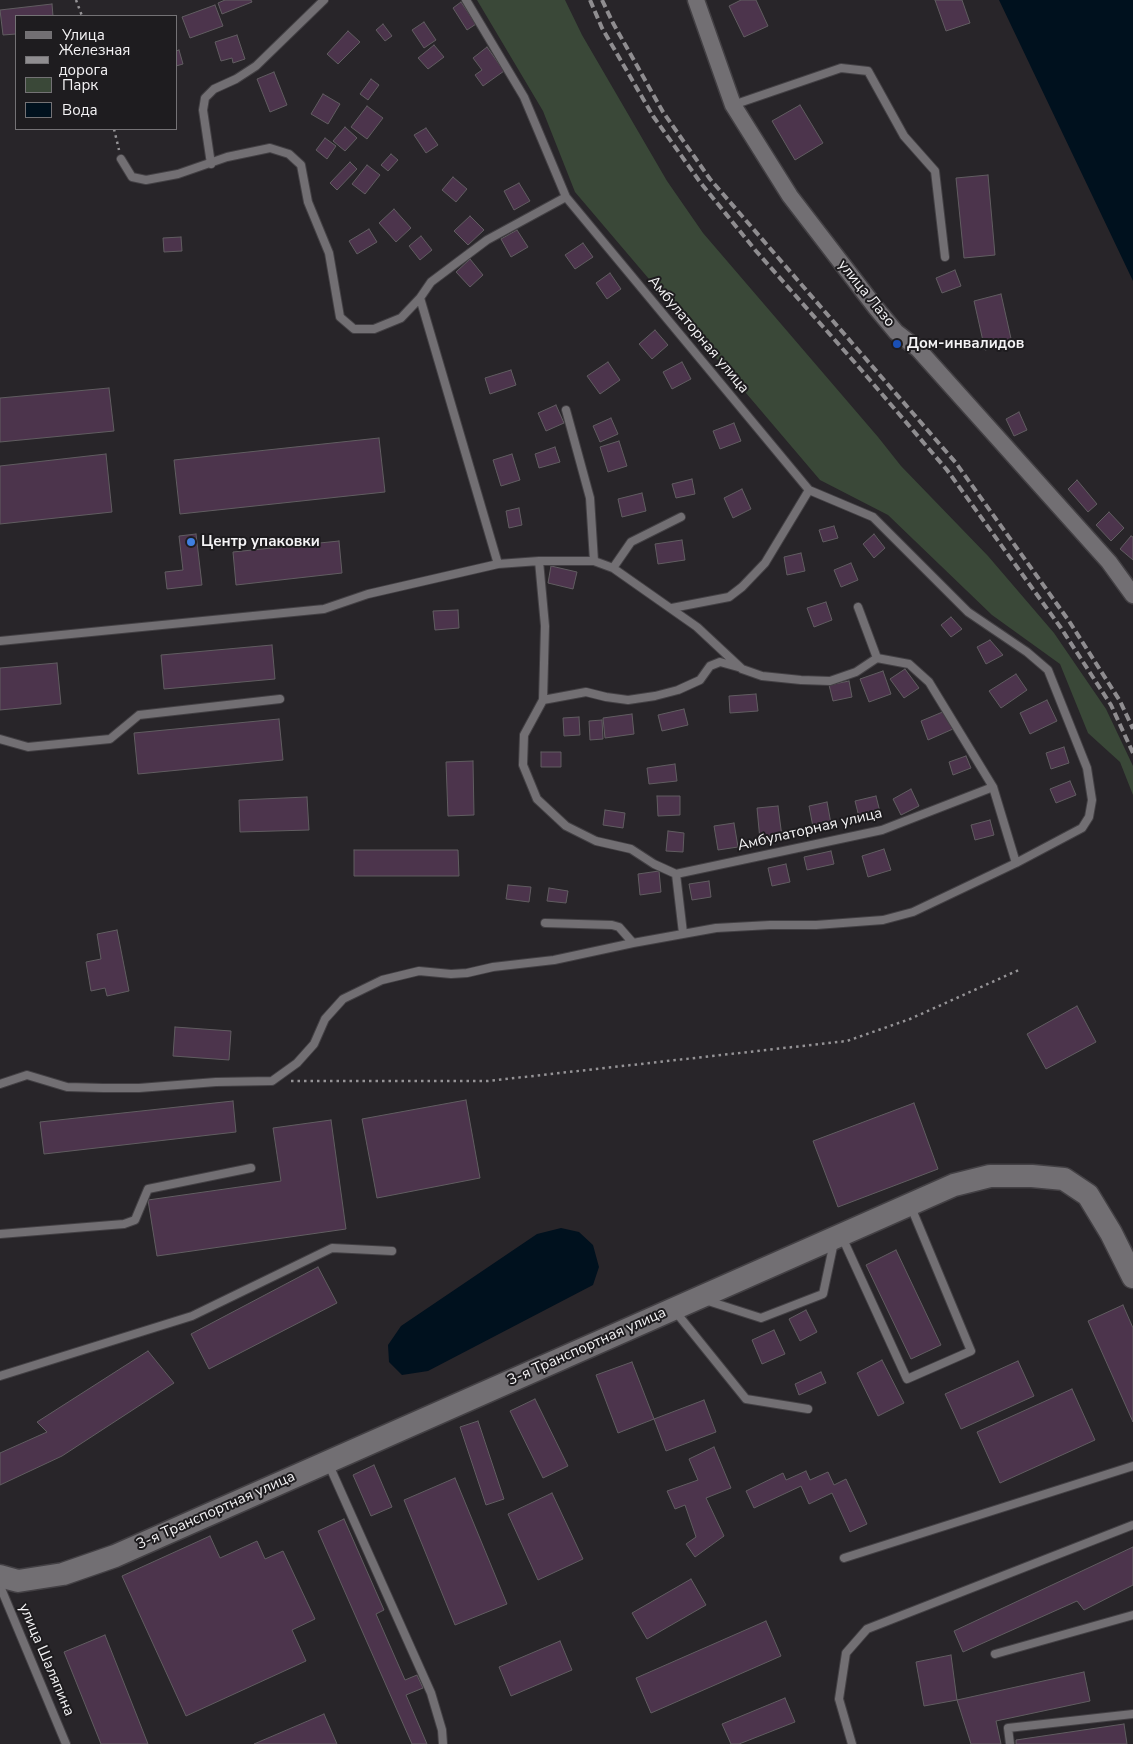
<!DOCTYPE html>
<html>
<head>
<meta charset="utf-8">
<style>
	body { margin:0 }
	#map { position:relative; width:1133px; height:1744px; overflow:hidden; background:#282529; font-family:"Nunito Sans",sans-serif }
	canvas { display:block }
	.legend { position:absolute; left:15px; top:15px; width:162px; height:115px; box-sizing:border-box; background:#1e1c1f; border:1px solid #747275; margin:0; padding:6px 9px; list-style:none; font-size:15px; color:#f4f3f5 }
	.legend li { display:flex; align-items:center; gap:10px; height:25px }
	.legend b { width:25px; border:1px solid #747275 }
</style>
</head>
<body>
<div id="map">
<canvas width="1133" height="1744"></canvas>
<ul class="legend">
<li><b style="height:6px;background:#726f73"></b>Улица</li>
<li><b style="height:6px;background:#8f8d90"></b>Железная дорога</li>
<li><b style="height:14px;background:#3a4838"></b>Парк</li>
<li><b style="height:14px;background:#00111e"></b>Вода</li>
</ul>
</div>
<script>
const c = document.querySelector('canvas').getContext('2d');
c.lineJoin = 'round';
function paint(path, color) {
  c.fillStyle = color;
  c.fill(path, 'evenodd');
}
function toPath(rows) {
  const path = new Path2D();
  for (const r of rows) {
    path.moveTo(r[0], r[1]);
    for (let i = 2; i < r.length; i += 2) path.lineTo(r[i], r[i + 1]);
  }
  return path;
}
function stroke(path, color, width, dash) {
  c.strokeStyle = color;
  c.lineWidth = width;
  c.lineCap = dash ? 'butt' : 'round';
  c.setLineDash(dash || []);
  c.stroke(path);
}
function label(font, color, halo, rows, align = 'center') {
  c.font = font + ' "Nunito Sans",sans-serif';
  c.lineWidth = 4;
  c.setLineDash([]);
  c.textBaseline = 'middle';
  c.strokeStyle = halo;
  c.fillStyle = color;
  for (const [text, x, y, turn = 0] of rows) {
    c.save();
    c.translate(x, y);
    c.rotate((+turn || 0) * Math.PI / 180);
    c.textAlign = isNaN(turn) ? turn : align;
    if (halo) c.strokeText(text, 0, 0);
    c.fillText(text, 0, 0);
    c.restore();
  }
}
const green = toPath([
	[477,0,565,0,582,35,667,181,703,233,878,437,901,466,988,556,1054,633,1106,709,1133,766,1133,795,1120,762,1088,733,1060,664,992,615,888,515,820,480,575,192,543,111]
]);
const water = toPath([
	[999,0,1133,0,1133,281],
	[561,1228,579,1232,593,1245,599,1267,593,1285,428,1371,402,1375,389,1362,388,1345,401,1326,537,1234]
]);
const building = toPath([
	[225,0,251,0,252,2,222,14,218,3,225,0],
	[741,0,756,0,768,26,744,37,729,6,741,0],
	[935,0,962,0,970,23,946,31,935,0],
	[461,2,476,24,467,30,453,8,461,2],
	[52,4,53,16,16,16,16,34,3,35,0,10,52,4],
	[215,5,223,26,190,38,182,17,215,5],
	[424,22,436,40,424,48,412,30,424,22],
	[383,24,392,36,385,41,376,30,383,24],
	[348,31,360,42,338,64,327,54,348,31],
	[237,35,245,59,233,63,232,58,221,61,215,42,237,35],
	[434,45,444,57,428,69,418,58,434,45],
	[487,47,504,71,483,86,475,75,482,70,473,58,487,47],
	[179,50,183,64,176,66,176,51,179,50],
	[274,72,287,105,270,112,257,79,274,72],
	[371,79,379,85,368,100,360,94,371,79],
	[323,94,340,104,328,124,311,114,323,94],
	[800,105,823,143,795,160,772,121,800,105],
	[367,106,383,118,367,139,351,127,367,106],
	[345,127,357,138,345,151,333,141,345,127],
	[426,128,438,145,426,153,414,135,426,128],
	[325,138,336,146,327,159,316,150,325,138],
	[391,154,398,160,388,171,381,165,391,154],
	[350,162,357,169,337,190,330,183,350,162],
	[367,165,380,175,365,194,352,184,367,165],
	[988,175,995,255,964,258,956,178,988,175],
	[453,177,467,189,456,202,442,190,453,177],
	[519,183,530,201,514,210,504,191,519,183],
	[394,209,411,228,396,242,379,223,394,209],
	[470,216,484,230,468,245,454,231,470,216],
	[369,229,377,242,357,254,349,241,369,229],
	[517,230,528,247,511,257,501,239,517,230],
	[421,236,432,250,420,260,409,246,421,236],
	[181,237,182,251,164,252,163,238,181,237],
	[583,243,593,257,575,269,565,255,583,243],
	[470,259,483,275,470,287,456,272,470,259],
	[955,270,961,286,942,293,936,278,955,270],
	[610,273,621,289,607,299,596,283,610,273],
	[1001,294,1012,343,985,350,974,301,1001,294],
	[655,330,668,345,652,359,639,344,655,330],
	[608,362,620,380,600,394,587,376,608,362],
	[682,362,691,379,672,389,663,372,682,362],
	[511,370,516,385,490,394,485,378,511,370],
	[109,388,114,431,0,442,0,398,109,388],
	[556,405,564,423,546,431,538,413,556,405],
	[1019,412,1027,430,1014,436,1006,419,1019,412],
	[611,418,618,434,600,442,593,426,611,418],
	[734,423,741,441,720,449,713,431,734,423],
	[379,438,385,492,180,514,174,460,379,438],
	[619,441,627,466,608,472,600,447,619,441],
	[555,447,560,462,539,468,535,454,555,447],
	[106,454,112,512,0,524,0,466,106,454],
	[512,454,520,480,501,486,493,460,512,454],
	[692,479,695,494,676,498,672,484,692,479],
	[1077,480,1097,504,1088,512,1068,489,1077,480],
	[742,489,751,509,733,518,724,498,742,489],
	[642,493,646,511,622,517,618,499,642,493],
	[519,508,522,525,509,528,506,511,519,508],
	[1109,512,1124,528,1111,541,1096,525,1109,512],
	[834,526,838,538,823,542,819,530,834,526],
	[196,534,202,585,167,589,165,572,183,570,179,536,196,534],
	[874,534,885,548,874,558,863,544,874,534],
	[1131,536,1133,537,1133,560,1120,549,1131,536],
	[682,540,685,560,658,564,655,544,682,540],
	[339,541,342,573,236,585,233,552,339,541],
	[801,553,805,571,787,575,784,557,801,553],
	[851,563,858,580,841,587,834,570,851,563],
	[551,566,577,572,573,589,548,583,551,566],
	[826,602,832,620,814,627,807,608,826,602],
	[458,610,459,628,435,630,433,611,458,610],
	[951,617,962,629,951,637,941,625,951,617],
	[990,640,1003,655,986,664,977,647,990,640],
	[272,645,275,679,164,689,161,655,272,645],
	[57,663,61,704,0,710,0,668,57,663],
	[905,669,919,688,904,698,890,679,905,669],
	[883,671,891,694,869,702,860,679,883,671],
	[1016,674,1027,690,1001,708,989,691,1016,674],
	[849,681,852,697,833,701,829,685,849,681],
	[756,694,758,711,730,713,729,696,756,694],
	[1047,700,1057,721,1030,734,1020,713,1047,700],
	[684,709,688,725,662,731,658,715,684,709],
	[945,711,953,729,928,740,921,721,945,711],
	[632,714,634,734,605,738,603,718,632,714],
	[579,717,580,735,564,736,563,718,579,717],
	[279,719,283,760,138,774,134,733,279,719],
	[602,720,603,739,590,740,589,721,602,720],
	[1064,747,1069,763,1051,769,1046,753,1064,747],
	[541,752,561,752,561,767,541,767,541,752],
	[966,756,971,768,953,775,949,762,966,756],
	[473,761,474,815,448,816,446,762,473,761],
	[675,764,677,781,649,784,647,768,675,764],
	[1070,781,1076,795,1056,803,1050,789,1070,781],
	[911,789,919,806,901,815,893,799,911,789],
	[657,796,680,796,680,815,658,816,657,796],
	[876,796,881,816,860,821,855,801,876,796],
	[307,797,309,830,240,832,239,800,307,797],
	[827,802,832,829,814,832,809,806,827,802],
	[778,806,782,837,760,840,757,808,778,806],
	[605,810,625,813,623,828,603,825,605,810],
	[990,820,994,835,975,840,971,825,990,820],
	[734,823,738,847,718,850,714,826,734,823],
	[668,831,684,833,683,852,666,851,668,831],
	[884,849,891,870,868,877,862,856,884,849],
	[354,850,458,850,459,876,354,876,354,850],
	[831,851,834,864,807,870,804,857,831,851],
	[786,864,790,882,772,886,768,868,786,864],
	[659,871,661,892,640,895,638,874,659,871],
	[709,881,711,897,692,900,689,884,709,881],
	[508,885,531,887,529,902,506,899,508,885],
	[549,888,568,891,566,903,547,901,549,888],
	[117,930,129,991,107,996,105,988,91,991,86,962,101,959,97,934,117,930],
	[1077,1006,1096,1042,1046,1069,1027,1034,1077,1006],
	[175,1027,231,1031,229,1060,173,1056,175,1027],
	[466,1100,480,1178,377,1198,362,1119,466,1100],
	[233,1101,236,1132,44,1154,40,1122,233,1101],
	[914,1103,938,1169,838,1207,813,1141,914,1103],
	[331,1120,346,1229,157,1256,148,1200,281,1181,273,1128,331,1120],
	[896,1250,941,1345,911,1359,866,1265,896,1250],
	[318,1267,337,1303,209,1369,191,1334,318,1267],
	[1123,1305,1133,1328,1133,1422,1088,1321,1123,1305],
	[806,1310,817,1332,800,1341,789,1319,806,1310],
	[774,1330,785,1354,762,1364,752,1340,774,1330],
	[148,1351,174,1383,62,1456,0,1485,0,1453,47,1432,37,1422,148,1351],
	[882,1360,904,1403,878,1416,857,1373,882,1360],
	[1018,1361,1034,1396,961,1429,945,1394,1018,1361],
	[632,1362,654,1419,618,1433,596,1375,632,1362],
	[821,1372,826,1383,799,1395,795,1384,821,1372],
	[1072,1389,1095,1440,1000,1483,977,1432,1072,1389],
	[535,1399,568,1466,543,1478,510,1411,535,1399],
	[704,1400,716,1432,666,1451,654,1419,704,1400],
	[478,1421,504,1499,486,1505,460,1427,478,1421],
	[714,1447,731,1488,706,1498,724,1536,695,1557,686,1544,696,1537,685,1505,675,1509,667,1491,698,1480,689,1459,714,1447],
	[374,1465,392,1507,371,1516,353,1475,374,1465],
	[806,1471,810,1480,828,1472,834,1485,846,1479,867,1524,850,1532,832,1493,809,1504,801,1486,754,1508,746,1491,783,1473,786,1480,806,1471],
	[455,1478,507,1604,455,1625,404,1500,455,1478],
	[552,1493,583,1559,538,1580,508,1514,552,1493],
	[344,1519,384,1610,376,1614,405,1680,417,1675,423,1688,406,1695,427,1744,412,1744,318,1531,344,1519],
	[210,1536,220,1558,257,1541,265,1559,283,1551,315,1619,292,1630,306,1661,186,1716,122,1576,210,1536],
	[1133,1547,1133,1585,1084,1610,1077,1601,963,1652,954,1631,1133,1547],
	[691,1579,706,1605,647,1639,632,1613,691,1579],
	[766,1621,781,1656,651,1713,636,1678,766,1621],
	[105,1635,148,1744,101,1744,64,1652,105,1635],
	[560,1641,572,1670,511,1696,499,1667,560,1641],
	[951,1655,957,1700,924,1706,916,1662,951,1655],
	[1084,1672,1090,1701,996,1721,1001,1744,971,1744,957,1700,1084,1672],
	[785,1698,795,1722,739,1744,731,1744,722,1724,785,1698],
	[324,1714,337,1744,254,1744,324,1714],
	[1124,1724,1127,1744,1016,1744,1016,1740,1124,1724]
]);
const path = toPath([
	[76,0,82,16],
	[114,129,119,150],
	[291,1081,488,1081,847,1041,910,1019,1021,969]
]);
const lane = toPath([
	[466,0,524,97,566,197,809,490,873,517,968,612,1027,652,1048,670,1087,768,1092,800,1089,817,1082,828,1016,863,913,912,883,920,816,925,770,925,716,928,633,943,619,927,612,925,545,923],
	[733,105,841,68,868,71,904,136,935,171,945,257],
	[121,159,132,177,146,180,178,174,227,157,270,148,289,154,301,165,308,202,329,253,340,317,354,329,374,329,401,318,420,298,498,564],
	[211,164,203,110,205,98,214,89,236,79,256,66,324,0],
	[420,298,431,282,487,240,566,197],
	[566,410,590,498,594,561],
	[613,568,631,542,681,517],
	[858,607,877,658],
	[672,608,729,597,742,587,765,563,809,490],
	[0,641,324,609,368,594,498,564,539,561,545,626,543,700,524,735,523,765,537,799,566,826,596,841,631,849,654,864,676,874,882,830,993,787,929,682,909,664,877,658,856,672,830,681,801,680,762,676,742,669,697,627,613,568,594,561,539,561],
	[543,700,586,692,606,697,628,700,655,696,678,690,700,680,710,666,720,662,738,667],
	[0,739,28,747,110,739,139,715,280,699],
	[993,787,1016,863],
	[676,874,683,933],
	[0,1084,27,1075,67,1087,103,1088,139,1088,216,1082,272,1081,297,1063,314,1044,325,1019,343,999,382,980,419,971,451,974,467,973,493,967,554,960,633,943],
	[0,1234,124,1224,135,1220,148,1189,251,1168],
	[842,1237,907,1379,971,1351,911,1207],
	[705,1300,761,1318,823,1294,834,1242],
	[675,1311,746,1399,808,1409],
	[0,1376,192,1316,332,1248,392,1251],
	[329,1465,431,1693,442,1730,443,1744],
	[844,1558,1133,1466],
	[0,1586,66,1744],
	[995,1654,1133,1615],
	[852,1744,839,1699,846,1653,867,1629,1133,1525],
	[1010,1744,1008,1728,1133,1714]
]);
const street = toPath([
	[696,0,733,105,790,196,876,308,896,332,918,349,1109,562,1133,595]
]);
const secondary = toPath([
	[0,1576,18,1581,63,1574,115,1556,954,1185,990,1176,1032,1176,1064,1179,1088,1195,1111,1233,1133,1277]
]);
const rail = toPath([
	[590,0,602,28,653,116,700,182,756,251,857,365,947,470,1061,628,1111,705,1133,753],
	[602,0,613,23,663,112,710,179,956,463,1069,621,1120,701,1133,729]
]);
const markers = [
	[897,344,5,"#1a4fb4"],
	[191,542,5,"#3f7fe0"]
];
const streetNames = [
	["улица Лазо",866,294,51],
	["Амбулаторная улица",698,335,50],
	["Амбулаторная улица",810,830,-13],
	["3-я Транспортная улица",587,1347,-24],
	["3-я Транспортная улица",216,1511,-24],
	["улица Шаляпина",46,1660,67]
];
const poiNames = [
	["Дом-инвалидов",907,344],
	["Центр упаковки",201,542]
];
paint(green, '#3a4838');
paint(water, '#00111e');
paint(building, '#4c344c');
stroke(building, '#615d61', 1);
stroke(lane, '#434044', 10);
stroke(street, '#434044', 19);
stroke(secondary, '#434044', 25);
stroke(path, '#959396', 2.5, [2.5, 4]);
stroke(lane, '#726f73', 8);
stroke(street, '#726f73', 16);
stroke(secondary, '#726f73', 22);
stroke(rail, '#8f8d90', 4, [8, 4]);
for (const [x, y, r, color] of markers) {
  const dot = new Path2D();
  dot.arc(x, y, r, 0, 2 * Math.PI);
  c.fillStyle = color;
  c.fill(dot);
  stroke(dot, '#1e1c1f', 2);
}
label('15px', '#f4f3f5', '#1e1c1f', streetNames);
label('bold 15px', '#f4f3f5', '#1e1c1f', poiNames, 'left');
</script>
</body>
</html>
